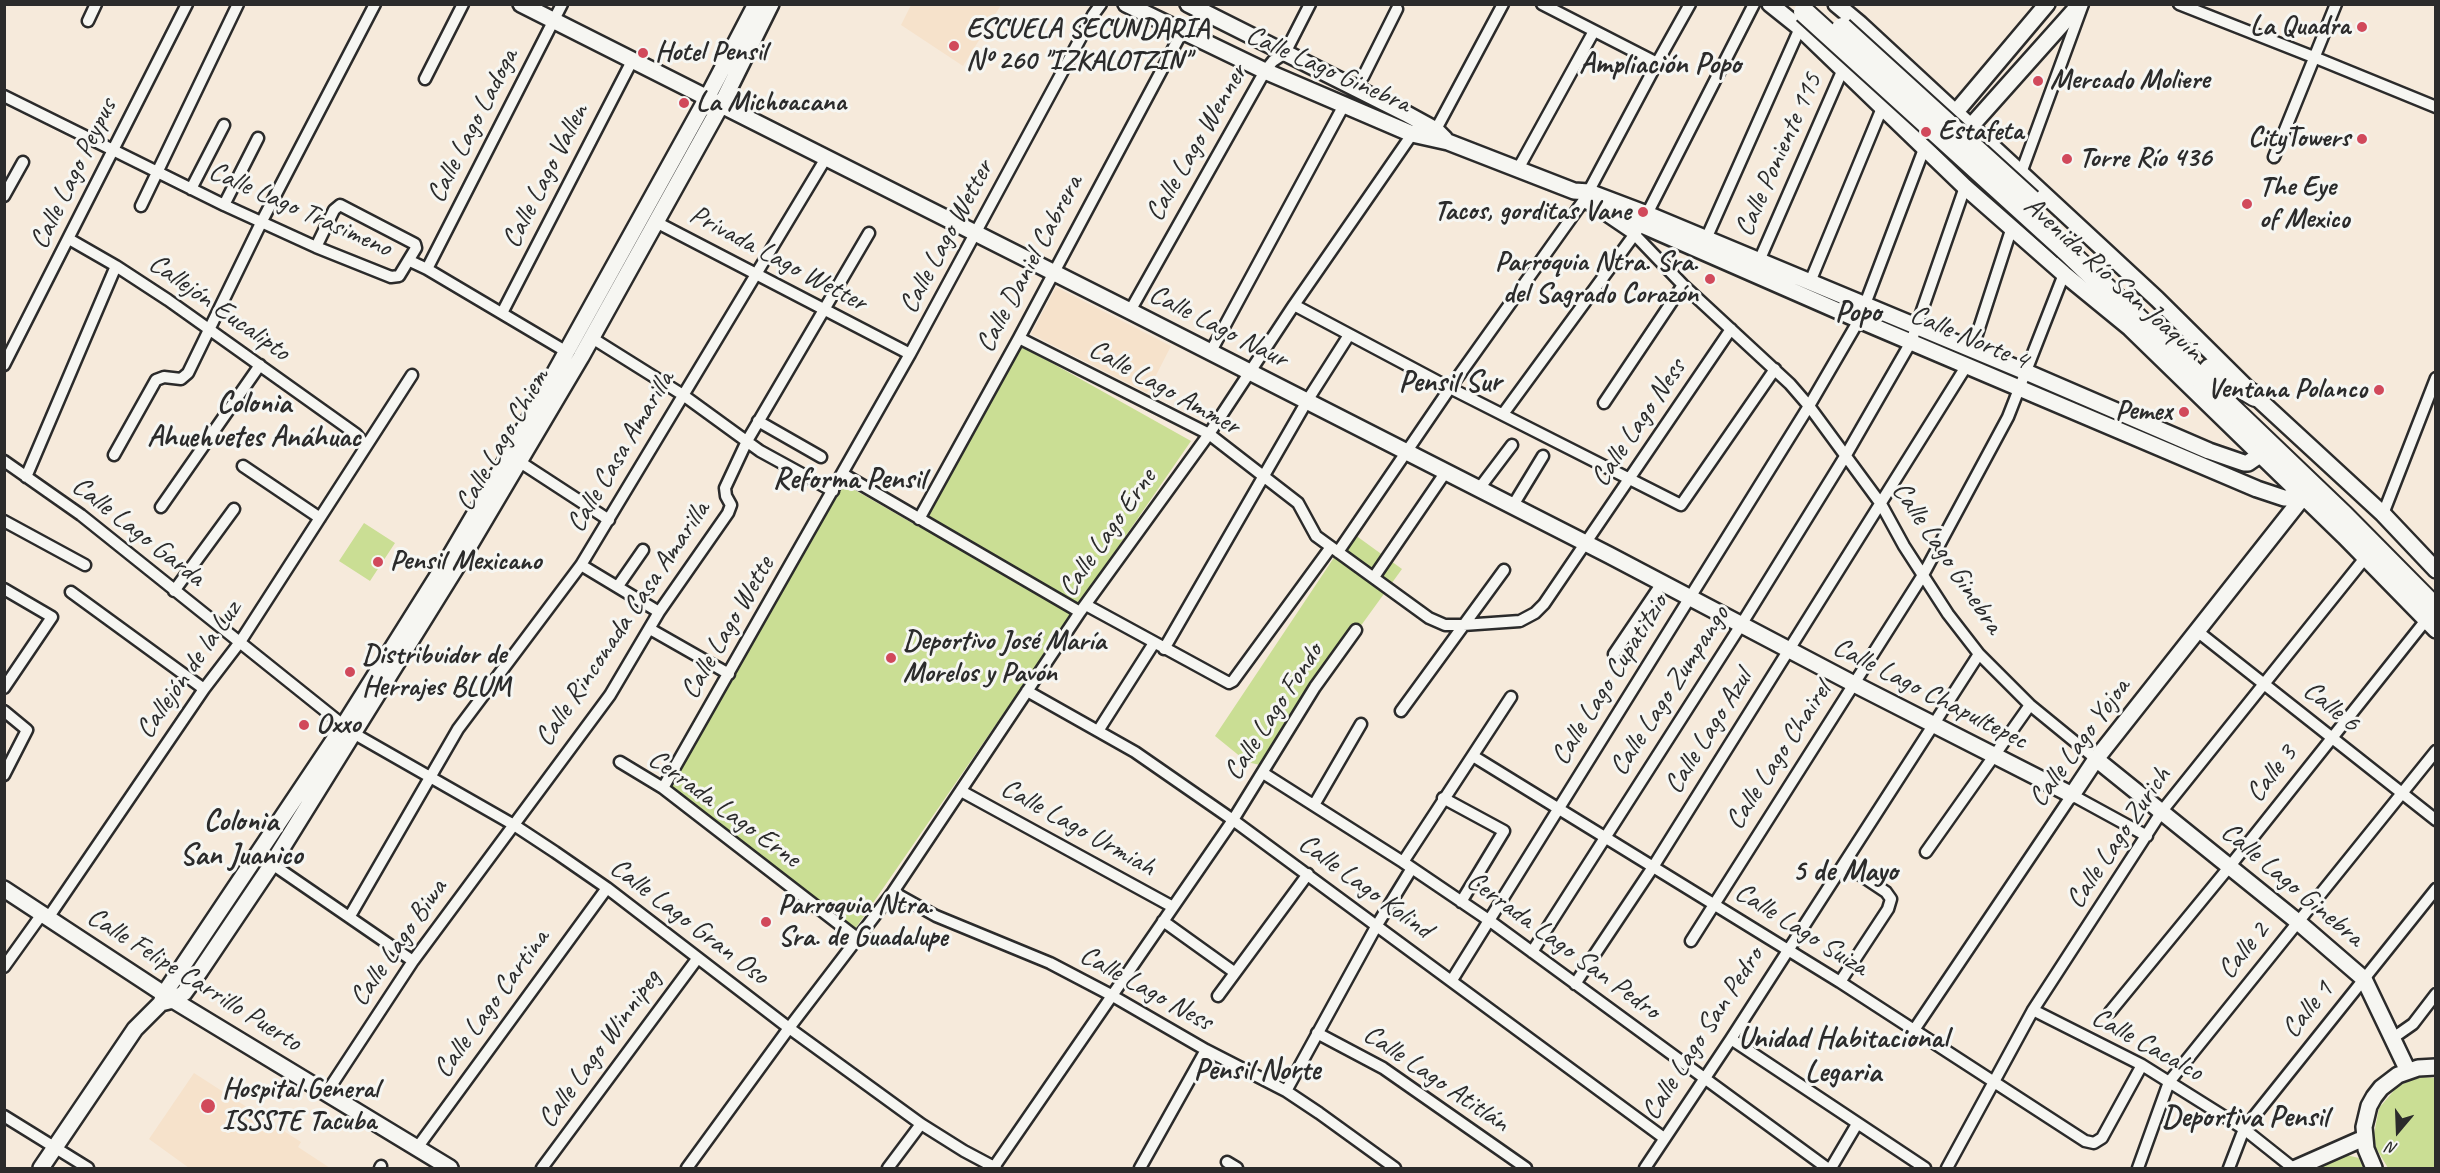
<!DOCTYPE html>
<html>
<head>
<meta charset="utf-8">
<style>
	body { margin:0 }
	#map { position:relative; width:2440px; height:1173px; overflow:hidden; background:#f6eadb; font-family:Caveat,sans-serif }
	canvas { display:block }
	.frame { position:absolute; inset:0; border:6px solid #2b2b2b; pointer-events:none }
	.north { position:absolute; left:2368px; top:1101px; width:60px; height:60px; -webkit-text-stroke:4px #f6f6f2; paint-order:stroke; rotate:199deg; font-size:16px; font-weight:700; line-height:24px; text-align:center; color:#2b2b2b }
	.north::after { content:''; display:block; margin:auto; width:21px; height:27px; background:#2b2b2b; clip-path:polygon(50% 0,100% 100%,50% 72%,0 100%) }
</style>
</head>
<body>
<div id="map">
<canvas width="2440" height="1173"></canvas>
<div class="frame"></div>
<div class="north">N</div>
</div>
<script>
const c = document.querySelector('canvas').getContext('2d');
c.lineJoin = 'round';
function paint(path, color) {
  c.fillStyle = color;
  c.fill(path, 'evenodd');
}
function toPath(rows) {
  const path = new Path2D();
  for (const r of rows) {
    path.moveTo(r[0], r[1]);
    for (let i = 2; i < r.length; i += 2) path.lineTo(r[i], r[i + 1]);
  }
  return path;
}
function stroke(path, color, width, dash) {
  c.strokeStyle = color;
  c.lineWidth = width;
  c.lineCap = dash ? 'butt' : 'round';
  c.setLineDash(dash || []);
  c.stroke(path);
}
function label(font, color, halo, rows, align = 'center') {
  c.font = font + ' Caveat,sans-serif';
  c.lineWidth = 6;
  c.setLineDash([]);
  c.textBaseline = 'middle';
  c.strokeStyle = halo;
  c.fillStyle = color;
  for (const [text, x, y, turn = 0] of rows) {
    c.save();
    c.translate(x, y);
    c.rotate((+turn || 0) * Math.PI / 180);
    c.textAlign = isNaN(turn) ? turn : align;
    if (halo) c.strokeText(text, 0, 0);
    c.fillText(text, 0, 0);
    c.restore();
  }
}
const built = toPath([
	[911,5,911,4,1001,5,963,66,901,25],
	[1056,287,1171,346,1147,393,1031,334],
	[194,1073,301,1142,298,1147,330,1168,189,1168,149,1139]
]);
const green = toPath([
	[1018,344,1191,441,853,932,666,789,841,482,919,527],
	[364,523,395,543,370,581,339,561],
	[1351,532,1402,569,1260,765,1247,762,1215,736],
	[2423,1077,2435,1078,2435,1168,2388,1168,2376,1148,2374,1134,2379,1108,2397,1087,2409,1081],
	[2346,1155,2359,1158,2363,1168,2313,1168]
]);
const street = toPath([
	[1542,4,1657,63],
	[2179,4,2321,60,2436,107],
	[88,21,96,4],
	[1363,77,1397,9],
	[425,79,463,4],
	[4,96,224,205,316,247,391,277,399,276,416,248,415,244,340,205,334,210,316,247],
	[1433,135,1503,4],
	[2274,157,2336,4],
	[1518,169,1594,31],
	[2021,173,2083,4],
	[191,189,224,125],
	[4,196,23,162],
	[224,205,258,138],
	[141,206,238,4],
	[1604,214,1635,235,1683,285,1790,384,1809,406,1881,504,1904,546,1948,614,1979,654,2030,705,2096,759],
	[1647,214,1754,4],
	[656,222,910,354],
	[69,239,116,266,168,300,356,434,365,445],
	[1706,239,1800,28],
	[410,261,427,269,567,352],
	[1759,261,1843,69],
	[427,269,562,4],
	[1810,282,1882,108],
	[1294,305,1450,388,1681,505,1775,369],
	[1130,311,1265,71,1273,61,1285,53,1310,4],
	[502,313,632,61],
	[592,338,683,395,760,451,833,491],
	[1019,338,1209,434,1298,503,1316,536,1429,618,1445,625,1463,625,1520,621,1535,613,1544,604,1731,329],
	[1972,350,2012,227],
	[1210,353,1344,105],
	[4,365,187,4],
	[1604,403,1683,285],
	[1503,414,1637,231],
	[758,421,821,457],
	[114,455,156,380,164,377,181,379,188,373,262,221,375,4],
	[4,461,81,515,353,733,514,825,555,852,607,888,789,1028,921,1124,964,1151,996,1168],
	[520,462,609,520],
	[243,466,320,518],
	[843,474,1080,612],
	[26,477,116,266],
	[1478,490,1512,445],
	[161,507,260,365],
	[1512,507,1543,456],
	[2383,514,2436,378],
	[919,519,1019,338,1182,32],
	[4,521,85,565],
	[1338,552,1450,388,1584,200,1657,63,1690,4],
	[581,565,659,612],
	[1374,577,1445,473],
	[618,586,643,550],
	[4,589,52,617,4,688],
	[174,591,234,509],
	[71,592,204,689],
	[1086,605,1229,683,1233,681,1331,547],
	[650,629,729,674],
	[2197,631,2436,820],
	[1164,649,1307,401,1349,335],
	[1614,654,1662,583],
	[1027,691,1135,752,1233,820,1664,1138],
	[4,711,27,730,4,775],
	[1401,711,1504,570],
	[1098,731,1154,643],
	[1473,756,1840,982,2085,1141,2094,1143,2102,1138,2142,1065],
	[620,762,663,788,857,938],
	[1263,773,1403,862,1490,921,1827,1168],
	[663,788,910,354,1093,15,1101,4],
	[961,791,1173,907],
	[1443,798,1504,831,1461,902],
	[1314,805,1361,724],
	[1926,852,2030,705],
	[1403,862,1511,697],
	[272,864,413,961],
	[893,892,936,916,1050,963,1111,995,1206,1050,1286,1091,1319,1113,1395,1168],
	[350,916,458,729,581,565,826,158],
	[48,918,204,689,240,642,412,375],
	[1163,921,1234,972],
	[1691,941,1923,575,2008,417,2064,274],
	[1532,952,1741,625,1846,455,1911,342,1965,187],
	[4,967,42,914],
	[1452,980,1809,406,1859,320,1924,149],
	[1840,982,1888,909,1891,899,1886,892,1844,864],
	[1575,984,1653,867,1967,365],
	[1218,996,1308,874],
	[2033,1010,2142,1065,2244,1129,2293,1168],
	[2110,1012,2230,866,2426,620],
	[1914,1030,2072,795,2147,836],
	[1317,1033,1383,1068,1526,1168],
	[2393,1038,2413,1024,2436,994],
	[1731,1039,1925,1168],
	[1286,1091,1377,925,1412,868],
	[327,1092,413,961,610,695,659,612,728,513,731,505,726,496,725,488,747,441,869,233],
	[4,1116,88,1168],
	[417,1148,607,888],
	[1227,1162,1237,1168],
	[994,1167,1233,820,1315,687,1356,630],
	[380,1168,381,1166],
	[542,1168,697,959],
	[687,1168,789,1028,893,892,1080,612,1209,434,1294,305,1415,130],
	[888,1168,921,1124],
	[1140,1168,1206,1050],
	[1645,1168,1731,1039,1979,654],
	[1831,1168,1857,1124],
	[1947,1168,2033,1010,2162,811,2365,558],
	[2138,1168,2169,1082,2436,751],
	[2229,1168,2244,1129,2436,889]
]);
const secondary = toPath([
	[521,4,1130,311,1609,555,1854,684,2072,795,2096,759,2303,497],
	[1126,4,1265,71,1412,134,1448,142,1574,191,1589,192,1647,214,2026,372,2209,451,2244,463,2248,463,2261,454],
	[1188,4,1405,113,1436,130,1445,139],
	[1770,4,1800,28,1965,187,2064,274,2130,328,2344,536,2436,630],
	[1836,4,1860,24,2157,299,2255,396,2383,514,2436,570],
	[1950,119,2047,4],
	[1964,134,2080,4],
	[1587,201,1859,320,2257,489,2284,498,2303,497],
	[2096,759,2298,922,2364,979,2408,1071],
	[4,889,173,1000,450,1168],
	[161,1003,173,1000,184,993,200,971,272,864,462,558,581,357,721,105,771,4],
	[41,1168,135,1029,161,1003,164,994,344,725,449,558,511,452,707,98,756,4],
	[2296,1168,2364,1138],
	[2374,1168,2366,1149,2364,1127,2369,1106,2374,1097,2381,1088,2398,1075,2418,1068,2436,1067]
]);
const highway = toPath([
	[2065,249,2344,516,2436,609],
	[2210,369,2255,396]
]);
const highwayBridge = toPath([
	[1804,12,2065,249],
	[1842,28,2031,200]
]);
const markers = [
	[2362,27,6,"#d1495b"],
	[954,46,6,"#d1495b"],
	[643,53,6,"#d1495b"],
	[2038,81,6,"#d1495b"],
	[684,103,6,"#d1495b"],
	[1926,132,6,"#d1495b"],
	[2362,139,6,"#d1495b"],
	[2067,159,6,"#d1495b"],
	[2247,204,6,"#d1495b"],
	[1643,212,6,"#d1495b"],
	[1710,279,6,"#d1495b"],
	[2379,390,6,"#d1495b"],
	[2184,412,6,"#d1495b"],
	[378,562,6,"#d1495b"],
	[891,658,6,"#d1495b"],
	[350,672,6,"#d1495b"],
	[304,725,6,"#d1495b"],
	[766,922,6,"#d1495b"],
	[208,1106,8,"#d1495b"]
];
const poiNames = [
	["La Quadra",2350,27,"right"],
	["ESCUELA SECUNDARIA",966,30],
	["Nº 260 \"IZKALOTZIN\"",966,62],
	["Hotel Pensil",655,53],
	["Mercado Moliere",2050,81],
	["La Michoacana",696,103],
	["Estafeta",1938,132],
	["CityTowers",2350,139,"right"],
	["Torre Río 436",2079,159],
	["The Eye",2259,188],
	["of Mexico",2259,220],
	["Tacos, gorditas Vane",1631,212,"right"],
	["Parroquia Ntra. Sra.",1698,263,"right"],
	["del Sagrado Corazón",1698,295,"right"],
	["Ventana Polanco",2367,390,"right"],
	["Pemex",2172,412,"right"],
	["Pensil Mexicano",390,562],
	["Deportivo José María",903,642],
	["Morelos y Pavón",903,674],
	["Distribuidor de",362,656],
	["Herrajes BLUM",362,688],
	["Oxxo",316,725],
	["Parroquia Ntra.",778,906],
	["Sra. de Guadalupe",778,938],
	["Hospital General",222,1090],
	["ISSSTE Tacuba",222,1122]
];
const streetNames = [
	["Calle Lago Ginebra",1328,70,24],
	["Calle Lago Ladoga",473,126,-63],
	["Calle Lago Wenner",1197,143,-60],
	["Calle Poniente 115",1779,155,-66],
	["Calle Lago Peypus",74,174,-64],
	["Calle Lago Vallen",546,176,-63],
	["Calle Lago Trasimeno",300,210,24],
	["Calle Lago Wetter",947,237,-62],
	["Privada Lago Wetter",778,259,28],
	["Calle Daniel Cabrera",1030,264,-62],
	["Avenida Río San Joaquín",2113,279,42],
	["Callejón Eucalipto",219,308,35],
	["Calle Lago Naur",1218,327,27],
	["Calle Norte 4",1969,338,23],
	["Calle Lago Ammer",1164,388,29],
	["Calle Lago Ness",1639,423,-56],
	["Calle Lago Chiem",503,440,-60],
	["Calle Casa Amarilla",621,452,-59],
	["Calle Lago Garda",138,532,38],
	["Calle Lago Erne",1108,533,-55],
	["Calle Lago Ginebra",1947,558,56],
	["Calle Rinconada Casa Amarilla",623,624,-56],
	["Calle Lago Wette",728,628,-60],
	["Callejón de la Luz",189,670,-55],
	["Calle Lago Cupatitzio",1610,680,-58],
	["Calle Lago Zumpango",1670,691,-57],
	["Calle Lago Chapultepec",1930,694,27],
	["Calle 6",2331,707,39],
	["Calle Lago Fondo",1274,712,-57],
	["Calle Lago Azul",1709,732,-58],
	["Calle Lago Yojoa",2080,743,-54],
	["Calle Lago Chairel",1779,756,-57],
	["Calle 3",2272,774,-52],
	["Cerrada Lago Erne",724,809,36],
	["Calle Lago Urmiah",1078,828,29],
	["Calle Lago Zurich",2119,838,-56],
	["Calle Lago Ginebra",2292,885,40],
	["Calle Lago Kolind",1365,887,36],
	["Calle Lago Gran Oso",689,922,37],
	["Calle Lago Suiza",1801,930,32],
	["Calle Lago Biwa",399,943,-55],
	["Cerrada Lago San Pedro",1563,946,36],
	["Calle 2",2244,951,-51],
	["Calle Felipe Carrillo Puerto",194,980,32],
	["Calle Lago Ness",1146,989,29],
	["Calle Lago Cartina",492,1004,-54],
	["Calle 1",2308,1010,-51],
	["Calle Lago San Pedro",1703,1034,-57],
	["Calle Cacalco",2147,1045,29],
	["Calle Lago Winnipeg",600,1049,-54],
	["Calle Lago Atitlán",1436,1079,34]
];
const neighbourhoodNames = [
	["Ampliación Popo",1660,65],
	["Popo",1858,313],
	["Pensil Sur",1450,383],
	["Colonia",254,404],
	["Ahuehuetes Anáhuac",254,438],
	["Reforma Pensil",849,480],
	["Colonia",241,822],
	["San Juanico",241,856],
	["5 de Mayo",1845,872],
	["Unidad Habitacional",1843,1039],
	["Legaria",1843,1073],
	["Pensil Norte",1257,1071],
	["Deportiva Pensil",2245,1118]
];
paint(built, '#f6e2cb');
paint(green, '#cade94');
stroke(street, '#2b2b2b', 15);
stroke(secondary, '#2b2b2b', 20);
stroke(highway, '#2b2b2b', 24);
stroke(street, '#f6f6f2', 10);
stroke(secondary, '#f6f6f2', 15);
stroke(highway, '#f6f6f2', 20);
stroke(highwayBridge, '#2b2b2b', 24, []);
stroke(highwayBridge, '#f6f6f2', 20);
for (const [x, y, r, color] of markers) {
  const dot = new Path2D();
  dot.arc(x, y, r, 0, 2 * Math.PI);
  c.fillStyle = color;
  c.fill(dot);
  stroke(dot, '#f6f6f2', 2);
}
label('bold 28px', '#2b2b2b', '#f6f6f2', poiNames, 'left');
label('28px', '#2b2b2b', '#f6f6f2', streetNames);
label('bold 30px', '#2b2b2b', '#f6f6f2', neighbourhoodNames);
</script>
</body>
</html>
